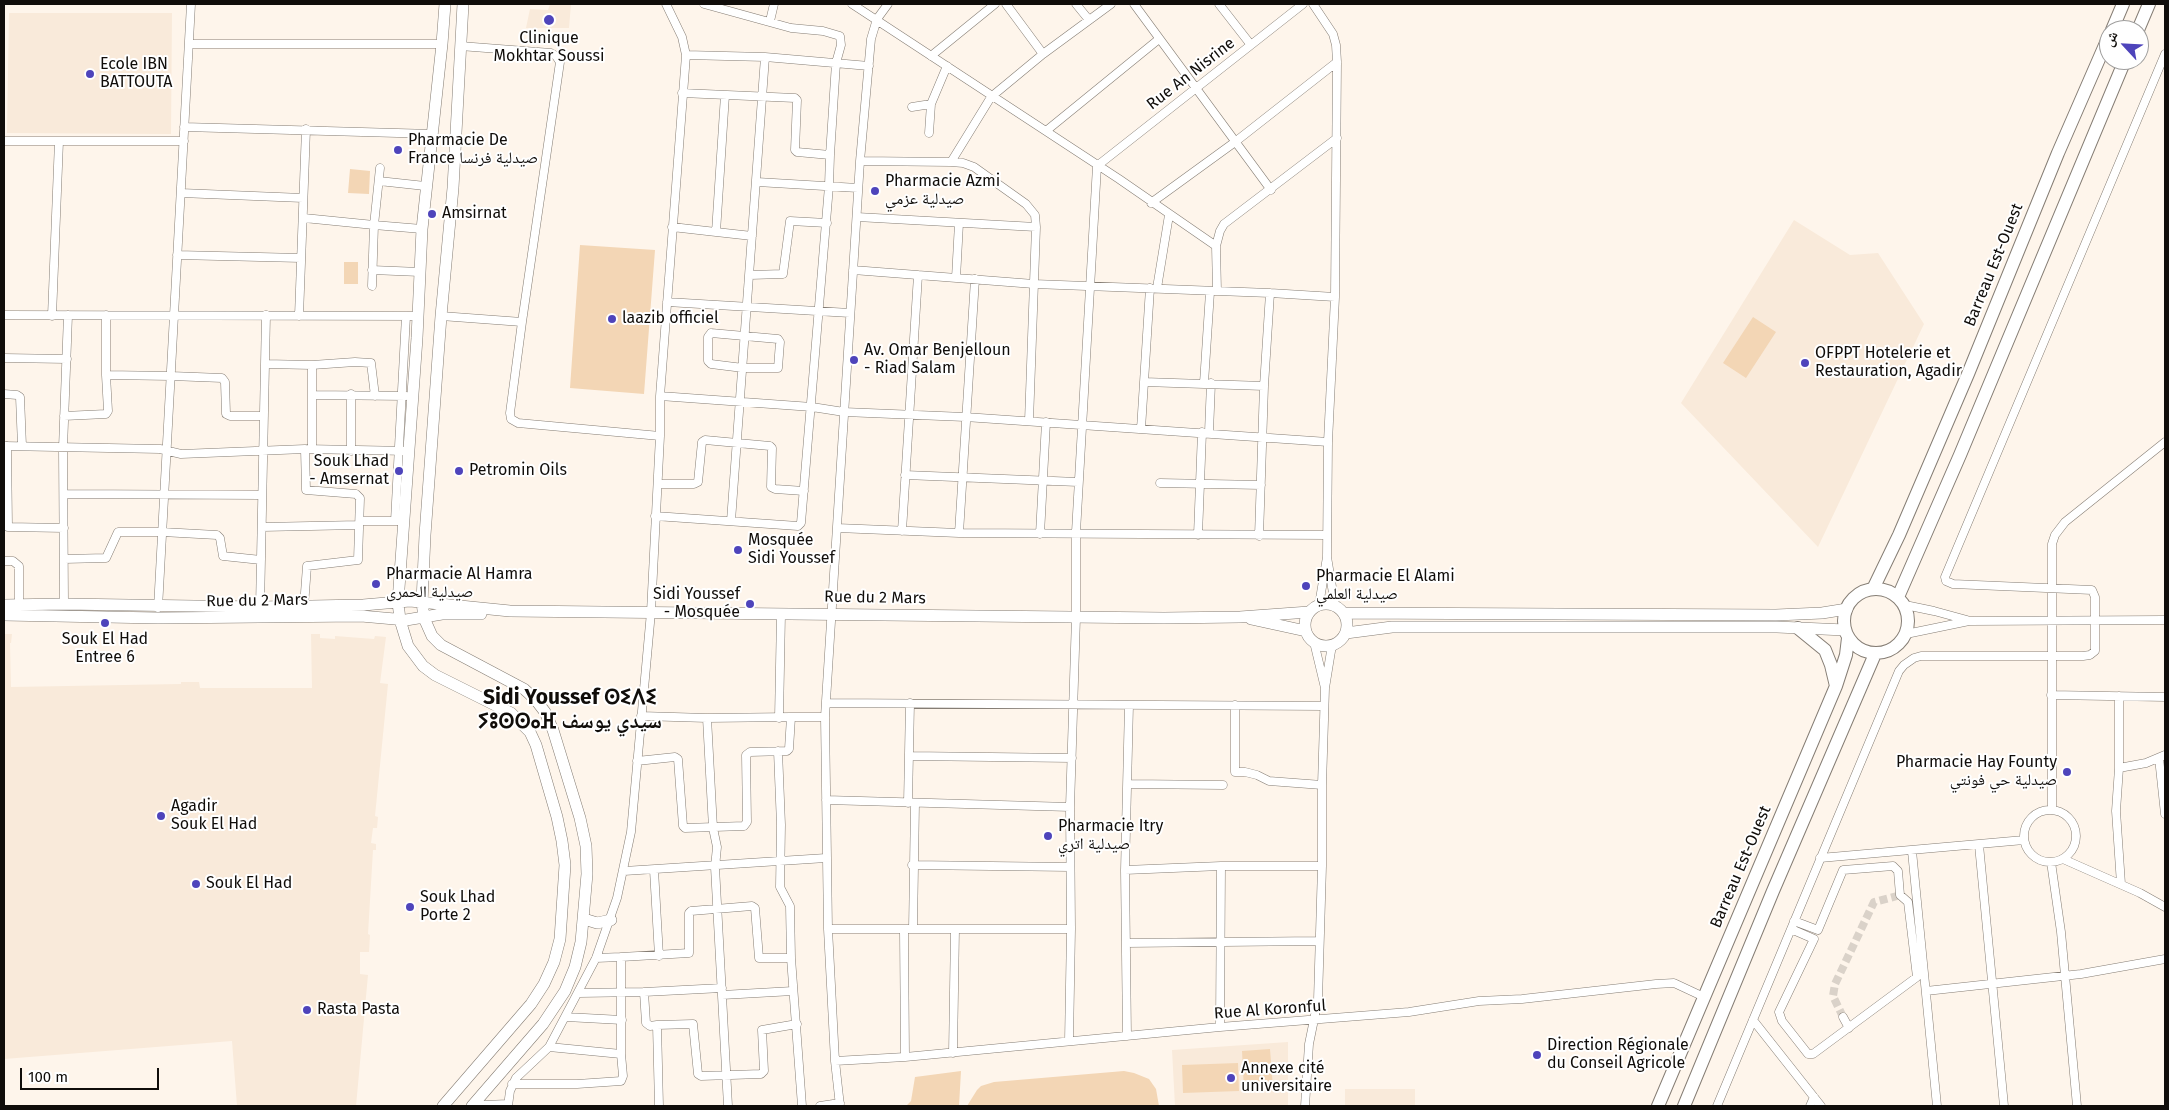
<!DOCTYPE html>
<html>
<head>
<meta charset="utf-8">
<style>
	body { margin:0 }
	#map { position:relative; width:2169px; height:1110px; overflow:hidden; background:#fef5eb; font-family:"Fira Sans","Noto Naskh Arabic",sans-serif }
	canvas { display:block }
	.frame { position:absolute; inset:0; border:5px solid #100d0a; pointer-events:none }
	.north { position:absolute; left:2099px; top:20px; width:50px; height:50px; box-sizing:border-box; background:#fff; border:1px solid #9f9e9d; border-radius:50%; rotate:295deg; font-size:14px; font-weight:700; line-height:20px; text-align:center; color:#100d0a }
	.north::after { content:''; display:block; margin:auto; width:18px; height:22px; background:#4e44bb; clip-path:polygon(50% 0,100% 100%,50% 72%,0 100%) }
	.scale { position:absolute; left:20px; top:1068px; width:139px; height:22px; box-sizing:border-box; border:2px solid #100d0a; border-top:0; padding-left:6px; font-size:15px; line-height:18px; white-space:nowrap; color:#100d0a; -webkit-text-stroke:4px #fff; paint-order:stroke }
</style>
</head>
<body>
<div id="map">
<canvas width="2169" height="1110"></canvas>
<div class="frame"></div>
<div class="north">ش</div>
<div class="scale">100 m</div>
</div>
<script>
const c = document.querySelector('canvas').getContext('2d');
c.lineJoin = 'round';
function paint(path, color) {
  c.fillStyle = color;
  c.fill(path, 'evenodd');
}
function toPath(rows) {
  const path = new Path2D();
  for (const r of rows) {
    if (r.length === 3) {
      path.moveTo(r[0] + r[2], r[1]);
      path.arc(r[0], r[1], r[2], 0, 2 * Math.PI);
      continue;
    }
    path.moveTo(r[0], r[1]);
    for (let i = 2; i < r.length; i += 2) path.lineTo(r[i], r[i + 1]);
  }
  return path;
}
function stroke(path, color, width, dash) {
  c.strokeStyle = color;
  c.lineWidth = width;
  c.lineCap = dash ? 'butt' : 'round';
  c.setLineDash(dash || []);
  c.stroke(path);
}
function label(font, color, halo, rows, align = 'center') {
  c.font = font + ' "Fira Sans","Noto Naskh Arabic","Noto Sans Tifinagh",sans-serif';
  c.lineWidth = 4;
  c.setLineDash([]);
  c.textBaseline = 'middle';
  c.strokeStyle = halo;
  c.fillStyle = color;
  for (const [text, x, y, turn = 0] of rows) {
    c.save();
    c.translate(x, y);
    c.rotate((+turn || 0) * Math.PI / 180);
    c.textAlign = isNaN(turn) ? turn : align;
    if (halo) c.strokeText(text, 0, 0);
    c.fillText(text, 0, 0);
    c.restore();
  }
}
const built = toPath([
	[550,4,571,4,569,28,526,28,530,9,548,10],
	[9,13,172,13,171,134,7,133],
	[1794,220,1850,255,1878,253,1924,324,1818,547,1681,403],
	[4,634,12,634,11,643,10,643,11,687,181,684,181,682,199,682,200,688,312,688,311,634,320,634,320,638,335,639,335,636,374,639,375,636,386,637,380,683,388,684,375,816,378,817,377,828,373,828,371,843,376,844,376,850,373,850,368,934,370,935,369,952,360,952,360,974,368,975,356,1106,237,1106,232,1041,4,1059],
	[1288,1042,1288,1106,1175,1106,1172,1050],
	[1345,1089,1415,1089,1415,1106,1345,1106]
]);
const green = toPath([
	[350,169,370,171,369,194,348,193],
	[580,245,655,250,644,394,570,388],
	[344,262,358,262,358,284,344,284],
	[1753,317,1776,332,1746,378,1723,363],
	[1270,1049,1273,1088,1244,1090,1242,1051],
	[1238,1063,1239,1091,1183,1093,1182,1065],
	[961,1071,959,1106,906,1106,911,1101,915,1077],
	[1124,1071,1134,1073,1149,1079,1156,1089,1159,1106,967,1106,977,1090,981,1086,994,1082]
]);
const streetTunnel = toPath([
	[1843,1017,1833,996,1835,984,1874,902,1897,896]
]);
const street = toPath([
	[704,4,791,28,823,31,840,36,841,45,836,63,830,155],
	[852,4,1119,179,1216,246],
	[1006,4,1043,54],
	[1076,4,1089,20],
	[1134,4,1271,190],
	[1219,4,1251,45],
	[1313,4,1333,34,1336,45,1337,62,1335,297,1328,442,1327,557],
	[770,21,774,4],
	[189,44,442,44],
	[460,46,551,53,556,56,560,62,522,322,510,413,511,419,518,423,660,436],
	[686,55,765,57,869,66],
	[931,56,995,4],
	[725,95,716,232,752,236],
	[912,107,931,104,947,66],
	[184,127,433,134],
	[1046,131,1159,39],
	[929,133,931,104],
	[4,141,184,141],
	[860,161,951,162,991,97,1043,54,1111,4],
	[951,162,963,163,974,167,1026,204,1035,215,1036,227,1029,421],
	[380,168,374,225,422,229],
	[379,181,425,186],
	[757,182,858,188],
	[181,193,303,198],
	[1151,203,1235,142,1337,62],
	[857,217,1036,227],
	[304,218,374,225,372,286],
	[672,227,716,232],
	[177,255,301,258],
	[372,270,420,272],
	[853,270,1034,284,1270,293,1335,297],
	[750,275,783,274,790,221,827,223],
	[956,278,959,223],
	[1157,288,1169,215],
	[1217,291,1216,246,1220,231,1224,224,1337,138],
	[667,302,850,313],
	[4,315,418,316],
	[106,315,106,375],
	[52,316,59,141],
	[299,316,306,129],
	[441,316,522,322],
	[711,333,778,339,780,342,778,368,743,368,711,364,708,361,708,337,711,333],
	[4,358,67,359],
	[265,364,312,365,312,395,406,396],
	[312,365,355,362,371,363,375,396],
	[1144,382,1264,386],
	[1204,383,1210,292],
	[4,394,17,395,20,397,22,446],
	[351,394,351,451],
	[312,395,312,449],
	[660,396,812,407,844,412,965,417,1328,442],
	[64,416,106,414,108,411,106,375,171,376,222,378,225,382,226,414,230,416,264,416],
	[1141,429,1150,288],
	[1209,432,1211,383],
	[4,446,160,449,181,454,305,449,409,451],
	[7,446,8,527,64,528],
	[905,475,1078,482],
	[1160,483,1261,485],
	[658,484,694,484,698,482,702,442,705,440,770,446,772,448,771,487,775,489,804,491],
	[64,494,261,495],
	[655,516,798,526,801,523,829,186,830,155,797,152,795,150,797,100,795,98,682,93],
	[360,521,400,521],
	[395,521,406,316],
	[731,521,765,57],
	[262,527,359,525],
	[837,528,959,533,1327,535],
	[902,531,918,275],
	[959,533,975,279],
	[1040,534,1046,422],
	[1198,535,1202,432],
	[1259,536,1264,386,1270,293],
	[64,559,106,558,118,532,162,532,217,535,220,538,223,556,261,560],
	[4,561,13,561,19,566,19,604],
	[64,604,63,448,68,315],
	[1319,605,1327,557,1335,605],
	[1905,605,1934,611,1967,620],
	[304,606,307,566,358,560,360,498,356,494,306,490,305,449],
	[260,607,266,315],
	[158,608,191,4],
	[1906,634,1969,621,2165,620],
	[1314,642,1325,688,1332,645],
	[2051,695,2165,697],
	[2119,696,2119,768,2116,811,2121,884],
	[826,703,1324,706],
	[1235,705,1235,772,1245,772,1257,775,1269,781,1322,785],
	[641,716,707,718,791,717],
	[707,718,713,828,717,847,715,867,728,1106],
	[779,718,781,614],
	[778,751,781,825,780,887,790,906,791,958,802,1106],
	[909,756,1072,758],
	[2159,758,2165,814],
	[637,761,675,757,678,759,683,826,685,828,744,826,747,822,746,755,750,752,787,751,789,749,791,717,825,717],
	[2119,768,2146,763,2165,755],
	[1129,784,1223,785],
	[826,800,1070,807],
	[908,803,910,703],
	[2050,836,26],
	[2052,810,2052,544,2055,535,2065,522,2165,442],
	[1979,845,2004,1106],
	[1912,851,1937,1106],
	[1820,858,2024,840],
	[2063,859,2140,893,2165,907],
	[2051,862,2061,932,2077,1106],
	[912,865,1070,867],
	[654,870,659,956],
	[1125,870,1221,866,1322,866],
	[624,871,826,858],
	[828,929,1071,929],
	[913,929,915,803],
	[1791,929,1814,939,1779,1012,1782,1021,1808,1054,1813,1054,1917,977,1908,902,1900,895,1898,871,1893,866,1843,870,1818,930,1794,921],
	[904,931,905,1057],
	[1126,943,1319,941],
	[596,958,621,957],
	[1926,991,2081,974,2165,959],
	[644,992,646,1023,650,1026,657,1025],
	[579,993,644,992,722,988],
	[722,995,793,991],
	[566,1017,622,1020],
	[1843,1017,1849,1028],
	[1753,1020,1821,1106],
	[1220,1027,1221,866],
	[1127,1036,1125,870,1129,705],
	[1069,1041,1071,929,1070,807,1076,617,1076,532,1097,166,1303,4],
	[549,1047,621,1054],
	[953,1053,955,929],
	[835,1061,905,1057,1220,1027,1409,1012,1479,1001,1522,999,1656,984,1674,983,1704,997],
	[512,1084,577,1084,621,1081,623,1076,621,1054,621,957,689,953,689,913,691,911,752,906,755,908,759,958,791,958],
	[475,1103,484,1105,508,1104],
	[508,1106,510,1091,516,1078,549,1047,596,958,617,898,631,832,651,612,660,436,660,396,686,55,682,37,666,4],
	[659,1106,657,1025,693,1024,698,1074,701,1076,761,1074,764,1071,762,1030,797,1024],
	[820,1106,840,1103],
	[840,1106,835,1061,828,929,825,717,860,161,871,39,877,19,888,4],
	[1305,1106,1309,1044,1318,1000,1322,866,1322,785,1325,688],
	[1717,1106,1899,671,1904,665,1914,658,1921,656,2083,656,2090,655,2095,651,2095,597,2092,590,1953,584,1946,581,1945,577,2165,54],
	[1810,1106,1814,1097]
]);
const secondary = toPath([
	[463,4,453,188,441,316,425,535,422,602,424,618,432,636,441,645,524,689,535,699,545,712,553,730,580,818,586,846,587,874,581,942,575,967,565,991,543,1024,472,1106],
	[1326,625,21],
	[4,605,64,604,260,607,363,605,410,601,510,611,1164,618,1240,617,1309,612],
	[1344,613,1776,615,1822,613,1847,609],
	[4,615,158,618,361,616,406,620,442,614,481,614],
	[1251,619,1306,631],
	[1346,633,1392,627,1777,627,1845,630],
	[584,919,597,923,611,920],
	[443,1106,531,1004,544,984,554,962,560,939,565,865,562,841,557,817,536,745,530,732,511,713,435,675,423,666,408,646,400,620,398,602,417,338,422,229,442,44,445,4]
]);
const primary = toPath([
	[2112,30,2123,4],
	[2138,30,2149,4],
	[1876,621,32],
	[1873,589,1899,535,1968,374,2058,153,2109,36],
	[1898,597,1960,455,2125,60],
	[1798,628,1825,650,1831,665,1836,686],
	[1658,1106,1836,686,1846,655,1848,638],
	[1684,1106,1773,891,1875,654]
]);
const markers = [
	[549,20,6,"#4e44bb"],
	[90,74,5,"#4e44bb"],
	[398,150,5,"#4e44bb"],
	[875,191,5,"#4e44bb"],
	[432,214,5,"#4e44bb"],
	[612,319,5,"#4e44bb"],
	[854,360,5,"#4e44bb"],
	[1805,363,5,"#4e44bb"],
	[399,471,5,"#4e44bb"],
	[459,471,5,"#4e44bb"],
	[738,550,5,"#4e44bb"],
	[376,584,5,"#4e44bb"],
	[1306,586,5,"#4e44bb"],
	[750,604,5,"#4e44bb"],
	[105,623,5,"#4e44bb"],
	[2067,772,5,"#4e44bb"],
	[161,816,5,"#4e44bb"],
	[1048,836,5,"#4e44bb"],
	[196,884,5,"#4e44bb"],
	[410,907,5,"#4e44bb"],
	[307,1010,5,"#4e44bb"],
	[1537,1055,5,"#4e44bb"],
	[1231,1078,5,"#4e44bb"]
];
const poiNames = [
	["Clinique",549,39,"center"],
	["Mokhtar Soussi",549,57,"center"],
	["Ecole IBN",100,65],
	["BATTOUTA",100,83],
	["Pharmacie De",408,141],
	["France صيدلية فرنسا",408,159],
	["Pharmacie Azmi",885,182],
	["صيدلية عزمي",885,200],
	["Amsirnat",442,214],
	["laazib officiel",622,319],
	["Av. Omar Benjelloun",864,351],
	["- Riad Salam",864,369],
	["OFPPT Hotelerie et",1815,354],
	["Restauration, Agadir",1815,372],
	["Souk Lhad",389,462,"right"],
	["- Amsernat",389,480,"right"],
	["Petromin Oils",469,471],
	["Mosquée",748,541],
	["Sidi Youssef",748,559],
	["Pharmacie Al Hamra",386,575],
	["صيدلية الحمرى",386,593],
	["Pharmacie El Alami",1316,577],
	["صيدلية العلمي",1316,595],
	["Sidi Youssef",740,595,"right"],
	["- Mosquée",740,613,"right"],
	["Souk El Had",105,640,"center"],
	["Entree 6",105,658,"center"],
	["Pharmacie Hay Founty",2057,763,"right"],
	["صيدلية حي فونتي",2057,781,"right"],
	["Agadir",171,807],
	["Souk El Had",171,825],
	["Pharmacie Itry",1058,827],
	["صيدلية اتري",1058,845],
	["Souk El Had",206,884],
	["Souk Lhad",420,898],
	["Porte 2",420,916],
	["Rasta Pasta",317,1010],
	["Direction Régionale",1547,1046],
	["du Conseil Agricole",1547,1064],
	["Annexe cité",1241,1069],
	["universitaire",1241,1087]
];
const streetNames = [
	["Rue An Nisrine",1191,74,-38],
	["Barreau Est-Ouest",1994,265,-68],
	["Rue du 2 Mars",875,598,1],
	["Rue du 2 Mars",257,601,-1],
	["Barreau Est-Ouest",1741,867,-67],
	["Rue Al Koronful",1270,1010,-4]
];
const districtNames = [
	["Sidi Youssef ⵙⵉⴷⵉ",570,698],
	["ⵢⵓⵙⵙⴰⴼ سيدي يوسف",570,722]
];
paint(built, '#f9eada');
paint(green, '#f3d6b5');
stroke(streetTunnel, '#dad2c9', 8, [8, 4]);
stroke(street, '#857d74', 9);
stroke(secondary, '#857d74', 12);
stroke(primary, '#857d74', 14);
stroke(street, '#fff', 8);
stroke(secondary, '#fff', 11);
stroke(primary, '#fff', 12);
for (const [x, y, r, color] of markers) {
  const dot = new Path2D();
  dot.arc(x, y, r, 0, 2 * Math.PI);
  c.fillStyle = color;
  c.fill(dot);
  stroke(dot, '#fff', 2);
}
label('16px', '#100d0a', '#fff', poiNames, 'left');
label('16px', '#100d0a', '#fff', streetNames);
label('bold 21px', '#100d0a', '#fff', districtNames);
</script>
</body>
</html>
